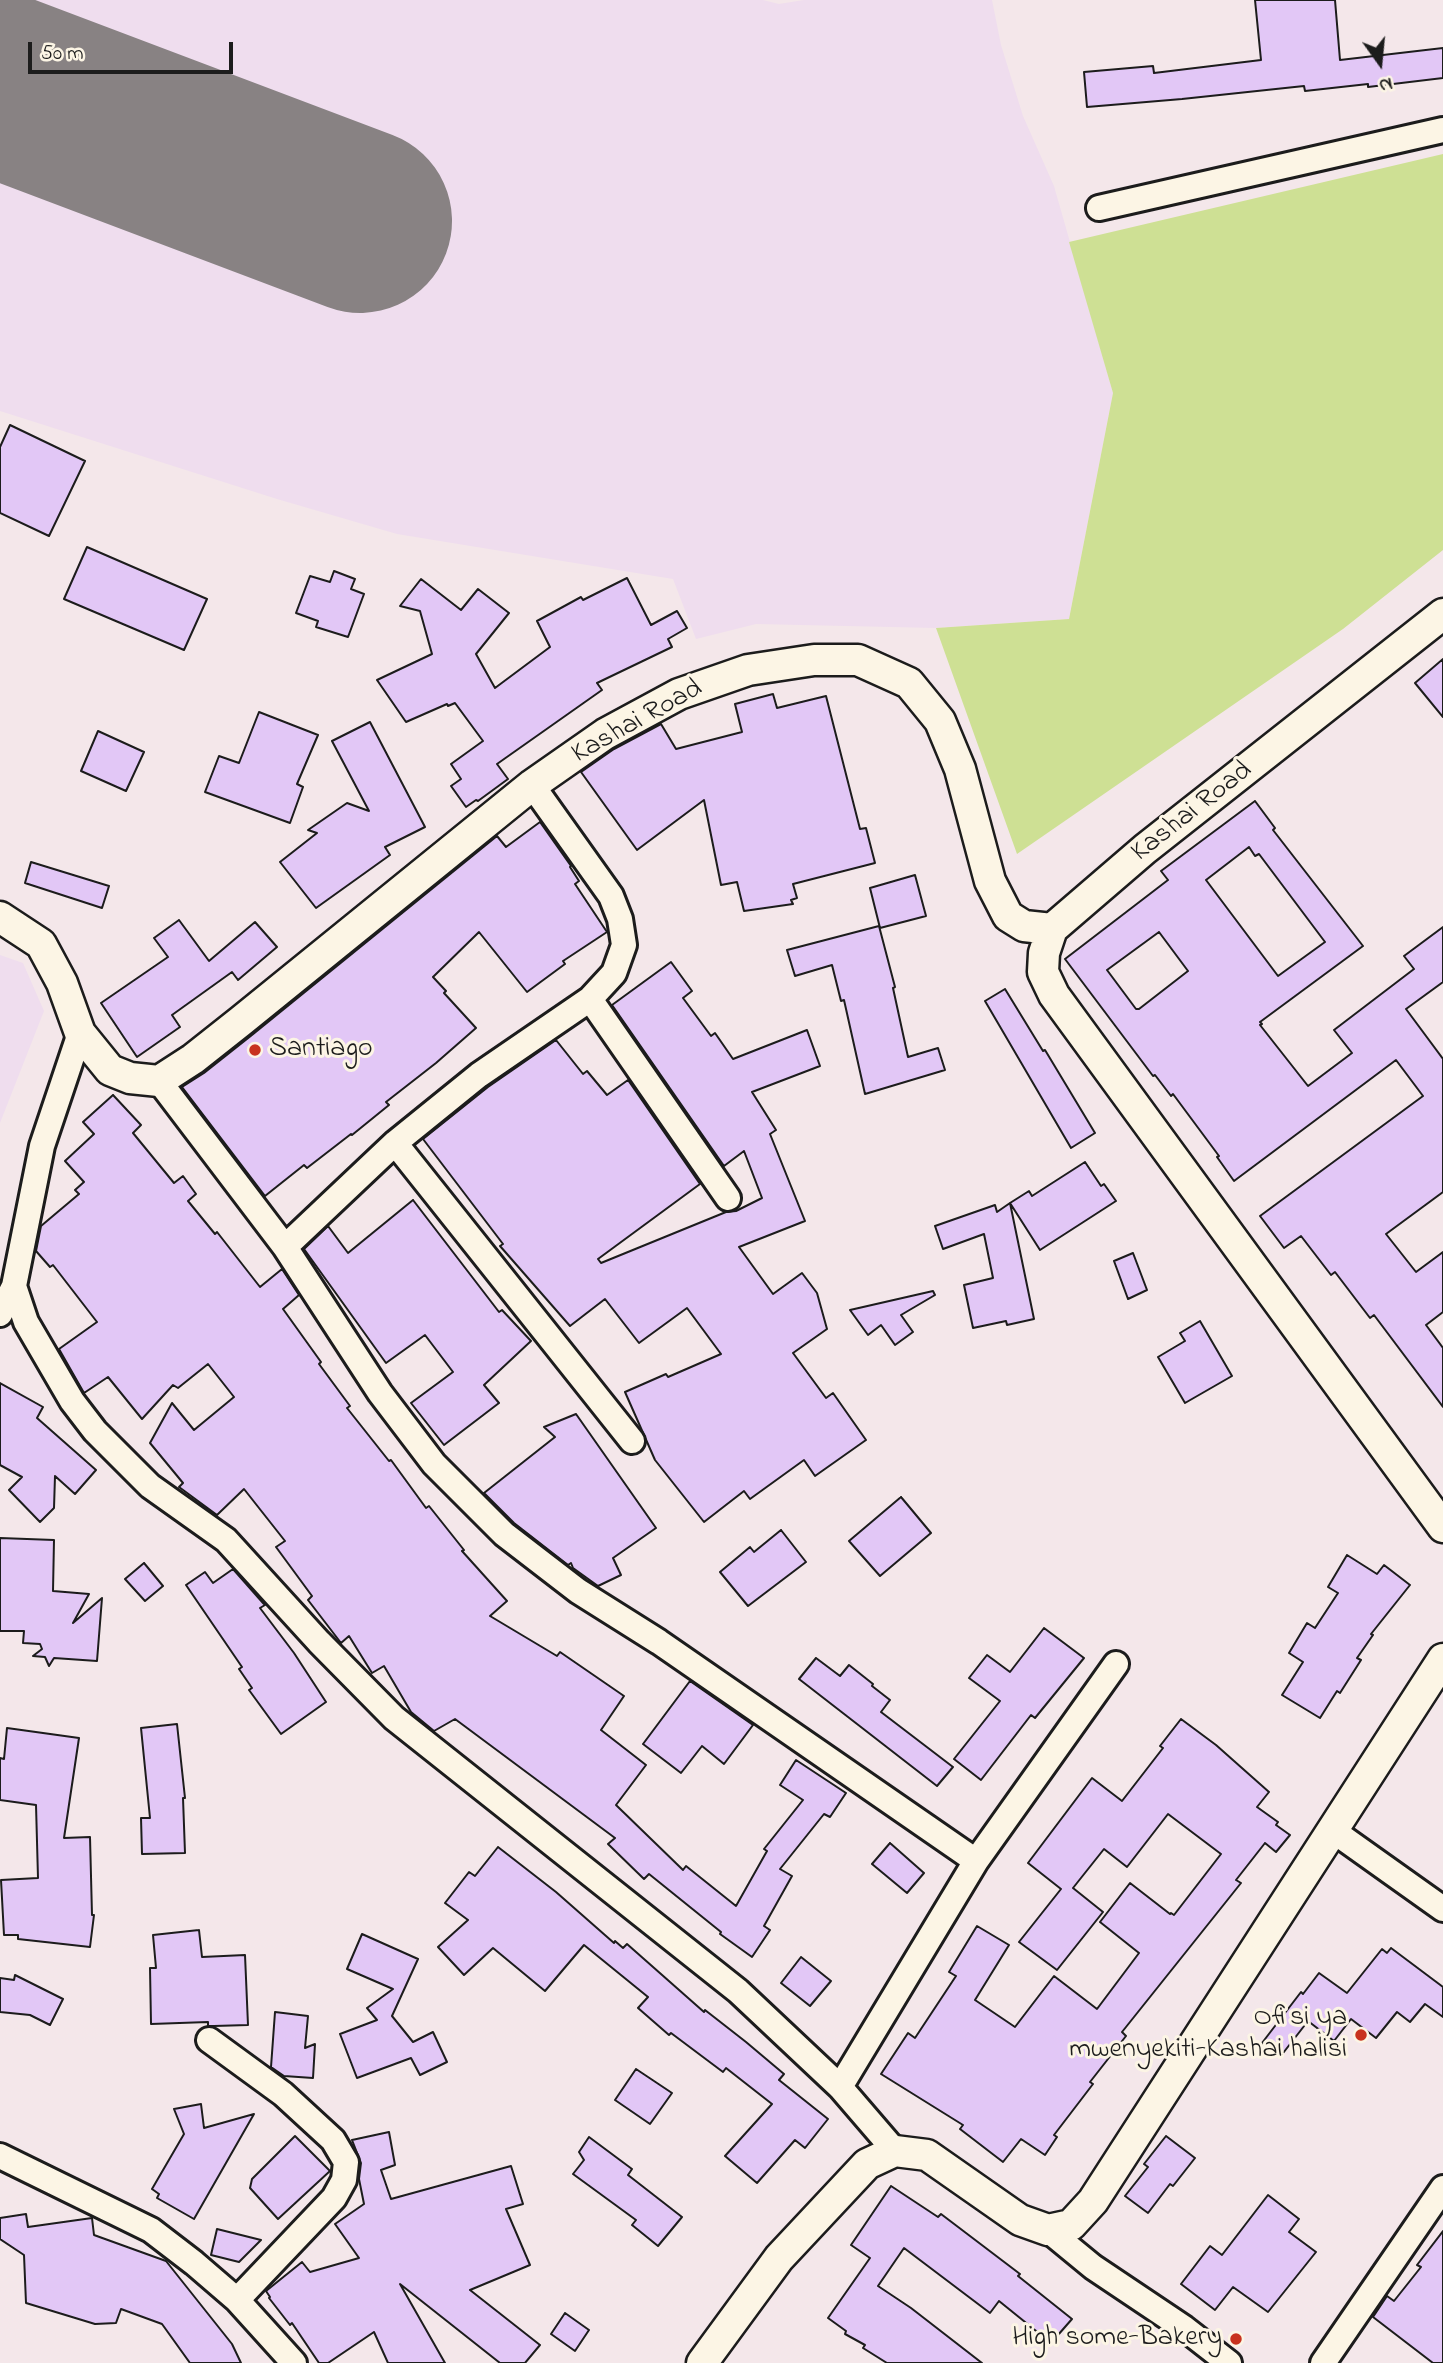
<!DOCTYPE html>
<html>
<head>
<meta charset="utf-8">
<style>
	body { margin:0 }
	#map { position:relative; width:1443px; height:2363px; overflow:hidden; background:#f4e7ea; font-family:"Indie Flower",sans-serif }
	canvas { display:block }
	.north { position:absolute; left:1345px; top:28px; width:70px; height:70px; -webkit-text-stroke:5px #fcf5e5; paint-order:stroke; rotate:165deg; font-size:19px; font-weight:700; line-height:28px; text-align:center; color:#1c1c1c }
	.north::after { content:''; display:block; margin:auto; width:24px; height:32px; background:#1c1c1c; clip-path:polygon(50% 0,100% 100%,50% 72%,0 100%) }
	.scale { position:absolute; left:28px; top:42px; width:205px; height:32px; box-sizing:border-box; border:4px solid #1c1c1c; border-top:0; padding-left:9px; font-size:21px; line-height:24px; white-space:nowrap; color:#1c1c1c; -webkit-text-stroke:5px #fcf5e5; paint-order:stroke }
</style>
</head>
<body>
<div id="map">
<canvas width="1443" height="2363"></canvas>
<div class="north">N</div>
<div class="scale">50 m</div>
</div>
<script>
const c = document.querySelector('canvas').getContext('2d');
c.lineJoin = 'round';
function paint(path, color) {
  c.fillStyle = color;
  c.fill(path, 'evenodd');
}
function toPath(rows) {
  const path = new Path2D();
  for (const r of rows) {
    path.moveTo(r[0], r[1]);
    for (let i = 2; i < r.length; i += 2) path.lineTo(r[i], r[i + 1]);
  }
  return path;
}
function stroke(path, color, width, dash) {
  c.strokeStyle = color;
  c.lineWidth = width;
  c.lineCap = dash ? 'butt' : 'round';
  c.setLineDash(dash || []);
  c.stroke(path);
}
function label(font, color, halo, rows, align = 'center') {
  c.font = font + ' "Indie Flower",sans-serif';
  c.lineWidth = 6;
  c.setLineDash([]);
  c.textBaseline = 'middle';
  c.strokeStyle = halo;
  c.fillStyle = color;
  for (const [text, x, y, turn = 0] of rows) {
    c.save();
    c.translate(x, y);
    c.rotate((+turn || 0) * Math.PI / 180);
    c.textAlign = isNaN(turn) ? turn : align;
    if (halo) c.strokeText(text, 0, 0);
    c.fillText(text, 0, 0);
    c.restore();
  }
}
const built = toPath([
	[0,0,763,0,779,4,804,0,992,0,1001,45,1023,116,1054,186,1113,393,1069,619,936,628,756,624,696,639,673,579,397,534,277,499,0,411],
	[0,955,23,963,44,1011,0,1123]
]);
const green = toPath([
	[1443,154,1443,550,1343,629,1017,854,936,628,1069,619,1113,393,1069,242]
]);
const runway = toPath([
	[0,85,360,221]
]);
const building = toPath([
	[1255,0,1335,0,1340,60,1443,48,1443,78,1368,87,1368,84,1305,91,1304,86,1182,99,1087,107,1084,72,1153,66,1154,73,1261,60,1255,0],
	[10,425,85,461,49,536,0,513,0,447,10,425],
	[87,547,207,599,184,650,64,599,87,547],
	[334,571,355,579,351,589,364,594,348,637,316,627,318,621,296,613,310,576,330,582,334,571],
	[627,578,651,625,677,611,687,628,668,639,672,647,597,683,602,690,497,764,508,779,478,801,476,800,466,807,451,786,461,779,451,764,483,741,455,703,448,706,447,704,406,722,377,680,432,654,420,611,400,606,421,579,461,610,478,589,509,613,476,654,495,688,550,647,537,621,581,597,583,600,627,578],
	[1443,659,1443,717,1415,683,1443,659],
	[773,694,777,708,826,696,860,829,866,828,875,863,793,884,797,898,791,900,793,904,744,911,737,882,721,885,704,800,637,850,581,772,614,749,661,724,676,749,742,732,735,704,773,694],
	[259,712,318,735,297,784,303,787,290,823,205,792,219,756,239,763,259,712],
	[370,722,425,827,385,847,390,855,316,908,280,862,317,833,308,830,347,803,369,811,332,741,370,722],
	[98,731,144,752,126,791,81,771,98,731],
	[1255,801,1275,828,1273,830,1363,946,1260,1022,1262,1024,1260,1025,1308,1086,1352,1053,1334,1030,1414,969,1404,956,1443,927,1443,982,1406,1009,1443,1059,1443,1192,1386,1234,1416,1272,1443,1252,1443,1312,1426,1325,1443,1348,1443,1407,1374,1315,1370,1318,1335,1272,1331,1275,1301,1236,1284,1248,1260,1216,1423,1096,1396,1060,1234,1181,1217,1157,1219,1156,1173,1094,1171,1096,1155,1075,1153,1076,1065,959,1168,880,1161,871,1255,801],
	[1249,847,1255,856,1259,854,1325,942,1278,976,1206,880,1249,847],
	[1159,932,1188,971,1139,1009,1136,1009,1107,970,1159,932],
	[540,822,571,866,570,867,579,881,575,884,607,932,563,961,565,964,527,992,479,932,433,977,446,991,444,993,476,1028,436,1063,386,1102,389,1105,352,1135,351,1134,307,1168,304,1165,265,1196,182,1087,204,1073,252,1035,497,836,506,847,540,822],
	[31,862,109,886,102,908,25,883,31,862],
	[915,875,926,916,880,928,870,888,915,875],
	[179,920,209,961,255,922,277,947,238,980,232,972,172,1015,180,1027,137,1057,101,1003,168,957,154,938,179,920],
	[879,926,895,987,893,988,908,1057,938,1048,945,1070,865,1094,844,1000,841,1001,832,965,795,976,787,950,879,926],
	[671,962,692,991,683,998,711,1036,715,1033,733,1059,807,1030,820,1066,752,1092,776,1130,770,1134,805,1221,739,1247,773,1294,802,1273,817,1293,827,1329,793,1353,826,1398,833,1393,866,1440,815,1476,804,1460,750,1499,744,1491,704,1522,655,1460,625,1392,666,1374,668,1377,721,1354,687,1308,639,1343,605,1299,570,1326,500,1246,503,1244,423,1139,488,1087,556,1040,583,1074,587,1071,607,1095,628,1080,700,1184,598,1259,601,1263,726,1212,736,1211,762,1198,744,1151,724,1166,612,1005,671,962],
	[1005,989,1043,1051,1045,1050,1095,1133,1071,1148,985,1001,1005,989],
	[113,1095,141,1125,133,1133,174,1183,183,1176,196,1194,188,1201,215,1234,217,1232,260,1287,282,1269,299,1295,283,1309,321,1362,319,1364,350,1406,347,1408,389,1461,391,1460,426,1508,429,1506,464,1550,462,1551,507,1601,490,1616,557,1656,560,1652,624,1696,601,1730,646,1765,616,1805,683,1870,686,1866,736,1906,767,1851,764,1849,803,1800,780,1785,796,1760,846,1793,830,1817,824,1814,780,1869,792,1876,764,1926,770,1930,752,1957,720,1934,721,1932,649,1874,644,1879,608,1844,615,1838,455,1719,434,1731,411,1712,384,1666,372,1673,349,1636,341,1643,308,1600,312,1596,276,1547,285,1541,244,1489,217,1515,179,1487,183,1483,150,1443,172,1403,194,1430,234,1397,208,1364,178,1388,173,1385,142,1419,108,1377,84,1393,59,1349,97,1322,53,1265,50,1267,36,1251,41,1226,79,1194,75,1190,84,1182,65,1161,94,1134,83,1122,113,1095],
	[1085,1162,1101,1186,1104,1184,1116,1201,1040,1250,1010,1203,1029,1191,1032,1196,1085,1162],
	[413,1200,499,1312,502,1310,531,1341,484,1385,499,1403,444,1445,411,1403,453,1372,425,1335,386,1363,304,1249,328,1226,348,1253,413,1200],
	[1010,1203,1034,1319,1007,1325,1006,1321,973,1328,964,1285,993,1278,984,1234,943,1249,935,1226,995,1205,997,1212,1010,1203],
	[1133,1253,1147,1290,1128,1299,1114,1261,1133,1253],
	[933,1291,935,1295,901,1315,913,1332,895,1345,881,1325,868,1335,850,1310,933,1291],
	[1200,1321,1232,1376,1185,1403,1158,1357,1185,1341,1180,1333,1200,1321],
	[0,1383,43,1407,37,1418,96,1470,75,1494,55,1476,54,1508,40,1522,9,1490,22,1477,0,1465,0,1383],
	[576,1414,656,1528,613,1558,621,1575,598,1586,573,1568,571,1563,568,1565,514,1523,484,1493,555,1437,544,1427,576,1414],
	[901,1497,931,1533,880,1576,849,1541,901,1497],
	[781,1530,806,1562,748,1606,720,1572,750,1547,754,1552,781,1530],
	[0,1538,54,1540,53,1591,89,1594,73,1623,102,1598,97,1661,54,1658,49,1666,45,1657,33,1656,42,1649,40,1644,23,1643,24,1631,0,1631,0,1538],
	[1347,1555,1377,1574,1384,1565,1410,1585,1371,1634,1373,1635,1357,1658,1361,1660,1340,1693,1337,1691,1320,1718,1282,1695,1303,1662,1289,1653,1307,1623,1315,1628,1338,1593,1328,1587,1347,1555],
	[144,1563,163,1586,145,1601,125,1579,144,1563],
	[233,1569,263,1603,265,1605,260,1608,294,1653,326,1702,281,1734,249,1690,252,1688,239,1669,242,1667,186,1585,205,1572,213,1583,233,1569],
	[1044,1628,1084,1658,1035,1718,1031,1715,981,1780,954,1759,1000,1701,969,1678,987,1655,1010,1672,1044,1628],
	[816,1658,840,1676,849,1665,873,1684,872,1686,890,1700,881,1712,953,1767,937,1786,799,1679,816,1658],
	[690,1681,753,1725,724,1764,702,1746,681,1773,643,1744,690,1681],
	[1181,1719,1216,1745,1269,1792,1257,1807,1278,1822,1276,1825,1290,1835,1276,1852,1265,1843,1236,1880,1241,1883,1122,2032,1126,2036,1090,2082,1093,2084,1054,2135,1057,2137,1045,2155,1021,2139,1003,2162,960,2129,963,2125,881,2074,908,2033,915,2038,956,1976,949,1972,977,1926,1009,1945,975,2000,1015,2027,1054,1976,1097,2009,1139,1953,1100,1922,1130,1883,1170,1914,1171,1913,1174,1915,1221,1854,1168,1814,1127,1867,1104,1849,1073,1888,1103,1912,1057,1970,1019,1942,1061,1889,1028,1863,1092,1778,1122,1801,1163,1748,1160,1746,1181,1719],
	[177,1724,185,1798,183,1798,185,1853,142,1854,141,1818,150,1818,141,1728,177,1724],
	[7,1728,79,1738,64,1838,90,1837,92,1915,94,1915,90,1947,18,1939,18,1935,4,1935,1,1880,38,1878,36,1805,0,1800,0,1758,4,1759,7,1728],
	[890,1843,924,1873,907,1893,872,1864,890,1843],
	[498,1847,556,1892,614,1943,615,1941,623,1948,627,1944,704,2012,705,2010,746,2042,784,2074,779,2080,828,2119,805,2148,795,2140,757,2183,725,2156,772,2104,726,2068,723,2072,671,2033,669,2035,638,2008,648,1997,584,1945,545,1991,493,1948,464,1975,438,1947,468,1920,445,1903,469,1872,475,1876,498,1847],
	[199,1930,202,1957,245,1955,248,2025,214,2026,208,2026,208,2022,151,2024,150,1968,156,1968,153,1935,199,1930],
	[362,1934,418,1959,392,2016,413,2042,433,2032,447,2062,420,2075,411,2058,357,2078,340,2034,377,2020,367,2008,393,1989,347,1969,362,1934],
	[1391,1948,1443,1987,1443,2017,1425,2004,1410,2022,1397,2012,1376,2038,1351,2019,1334,2041,1308,2021,1280,2057,1262,2043,1301,1992,1303,1994,1319,1973,1347,1993,1382,1949,1387,1953,1391,1948],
	[801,1957,831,1981,810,2006,781,1983,801,1957],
	[15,1975,63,1999,50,2025,30,2015,0,2012,0,1978,14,1980,15,1975],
	[275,2012,308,2016,305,2048,315,2044,313,2078,284,2076,271,2067,275,2012],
	[636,2069,672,2093,650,2124,615,2100,636,2069],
	[201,2104,204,2128,254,2114,194,2219,157,2198,159,2194,152,2189,184,2134,174,2109,201,2104],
	[389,2132,395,2165,381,2170,391,2199,511,2166,523,2204,506,2209,530,2265,470,2290,540,2345,525,2363,500,2363,400,2284,445,2363,388,2363,374,2332,328,2363,319,2363,292,2323,290,2325,269,2298,270,2297,266,2291,302,2262,310,2272,359,2258,335,2224,364,2204,359,2179,361,2163,352,2140,389,2132],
	[295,2136,330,2171,278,2219,250,2188,252,2179,295,2136],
	[1166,2136,1195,2158,1173,2186,1170,2184,1148,2213,1125,2196,1148,2167,1144,2164,1166,2136],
	[589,2137,632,2169,628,2175,682,2217,658,2246,632,2225,636,2220,573,2174,584,2160,579,2152,589,2137],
	[891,2186,938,2217,941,2214,1020,2274,1018,2276,1072,2319,1051,2343,999,2301,990,2313,904,2248,878,2286,911,2308,982,2363,887,2363,863,2348,865,2345,845,2334,846,2331,828,2318,870,2258,851,2245,891,2186],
	[1268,2195,1299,2219,1289,2232,1316,2252,1268,2312,1233,2287,1215,2310,1181,2284,1210,2246,1222,2255,1268,2195],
	[26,2214,28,2227,92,2218,94,2235,166,2261,232,2344,241,2363,190,2363,162,2324,121,2309,116,2323,95,2324,26,2303,24,2255,0,2239,0,2218,26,2214],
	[217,2229,261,2240,239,2262,211,2255,217,2229],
	[1443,2231,1443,2363,1433,2363,1373,2317,1387,2296,1394,2301,1421,2267,1417,2265,1443,2231],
	[565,2313,589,2330,575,2351,551,2334,565,2313]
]);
const minor = toPath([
	[1099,208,1443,130],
	[590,999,728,1198],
	[159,1081,285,1247,380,1393,434,1464,504,1534,578,1591,659,1642,976,1861],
	[395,1143,632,1441],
	[285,1247,395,1143,479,1075,590,999,614,973,624,945,620,919,611,896,532,785],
	[14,1286,26,1322,72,1401,95,1431,150,1486,226,1540,319,1642,394,1718,738,1991,840,2087,895,2151],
	[0,1314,14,1286,42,1146,80,1033],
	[1332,1830,1443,1909],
	[209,2040,283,2094,333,2140,346,2162,344,2180,334,2198,237,2300],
	[840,2087,976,1861,1116,1664],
	[0,2156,151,2230,194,2263,237,2300,294,2363],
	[1048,2230,1093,2267,1184,2328,1229,2363],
	[1323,2363,1443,2188]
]);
const tertiary = toPath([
	[0,917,41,944,62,983,80,1033,110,1070,130,1078,159,1081,193,1059,241,1021,532,785,605,734,679,694,748,670,814,660,858,660,909,683,940,721,960,769,990,881,1008,916,1024,926,1052,929,1145,849,1443,614],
	[1052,929,1044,953,1043,972,1054,995,1443,1527],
	[702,2363,779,2258,867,2164,895,2151,927,2155,1020,2220,1048,2230,1071,2225,1093,2201,1443,1659]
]);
const markers = [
	[255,1050,7,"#c8321e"],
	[1361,2035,7,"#c8321e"],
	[1236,2339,7,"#c8321e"]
];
const streetNames = [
	["Kashai Road",638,723,-29],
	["Kashai Road",1193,813,-38]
];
const poiNames = [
	["Santiago",269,1050,"left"],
	["Ofisi ya",1347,2019],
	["mwenyekiti-Kashai halisi",1347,2051],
	["High some-Bakery",1222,2339]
];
paint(built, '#efddee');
paint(green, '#cee094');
stroke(runway, '#888283', 184);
paint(building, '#e2c7f6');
stroke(building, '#1c1c1c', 2);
stroke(minor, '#1c1c1c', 30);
stroke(tertiary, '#1c1c1c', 35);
stroke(minor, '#fcf5e5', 24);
stroke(tertiary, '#fcf5e5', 30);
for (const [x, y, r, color] of markers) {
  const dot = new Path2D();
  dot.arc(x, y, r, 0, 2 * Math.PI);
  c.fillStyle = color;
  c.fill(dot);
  stroke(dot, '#fcf5e5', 2.5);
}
label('28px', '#1c1c1c', '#fcf5e5', streetNames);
label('28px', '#1c1c1c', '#fcf5e5', poiNames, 'right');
</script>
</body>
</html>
